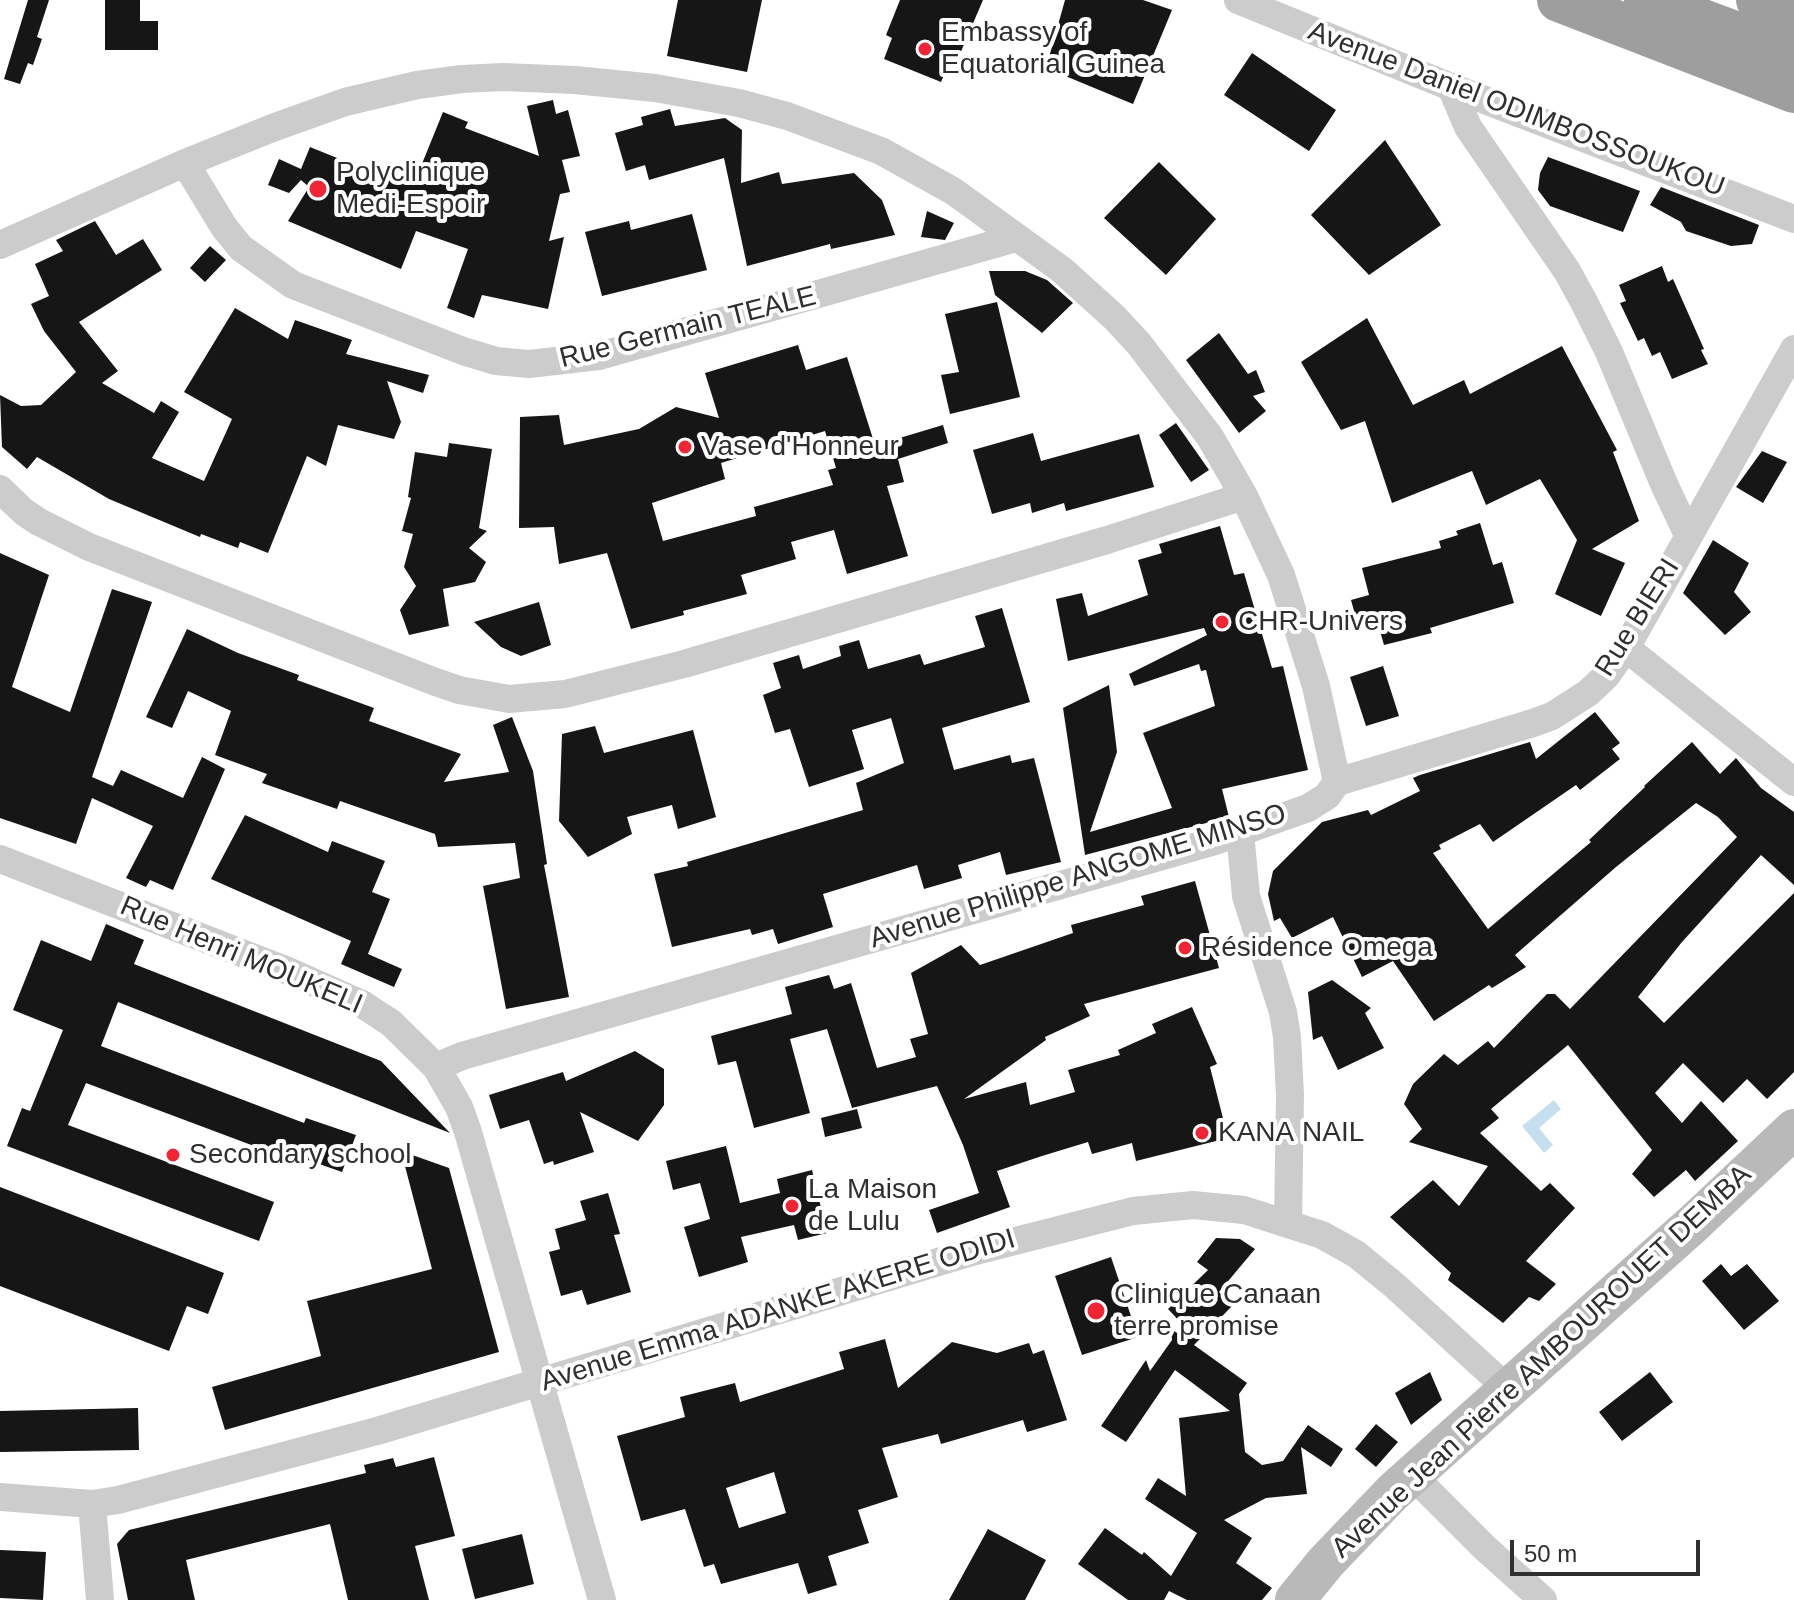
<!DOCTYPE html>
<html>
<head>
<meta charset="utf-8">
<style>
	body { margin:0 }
	#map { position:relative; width:1794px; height:1600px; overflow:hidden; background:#fff; font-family:Helvetica,sans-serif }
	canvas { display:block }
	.scale { position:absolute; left:1510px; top:1540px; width:190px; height:36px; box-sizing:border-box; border:4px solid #2f2f2f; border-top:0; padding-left:10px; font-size:24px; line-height:28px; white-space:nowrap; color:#2f2f2f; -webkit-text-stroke:6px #fff; paint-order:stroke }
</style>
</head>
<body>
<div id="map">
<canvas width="1794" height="1600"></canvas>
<div class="scale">50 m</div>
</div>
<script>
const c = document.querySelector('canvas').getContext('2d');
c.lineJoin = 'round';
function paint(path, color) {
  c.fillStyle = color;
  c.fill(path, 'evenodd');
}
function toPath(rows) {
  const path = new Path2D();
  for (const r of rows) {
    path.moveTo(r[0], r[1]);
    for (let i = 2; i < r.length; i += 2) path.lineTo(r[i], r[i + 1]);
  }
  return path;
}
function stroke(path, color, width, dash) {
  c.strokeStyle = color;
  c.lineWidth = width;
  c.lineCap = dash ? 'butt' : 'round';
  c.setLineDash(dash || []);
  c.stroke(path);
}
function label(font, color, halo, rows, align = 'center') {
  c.font = font + ' Helvetica,sans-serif';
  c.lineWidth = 8;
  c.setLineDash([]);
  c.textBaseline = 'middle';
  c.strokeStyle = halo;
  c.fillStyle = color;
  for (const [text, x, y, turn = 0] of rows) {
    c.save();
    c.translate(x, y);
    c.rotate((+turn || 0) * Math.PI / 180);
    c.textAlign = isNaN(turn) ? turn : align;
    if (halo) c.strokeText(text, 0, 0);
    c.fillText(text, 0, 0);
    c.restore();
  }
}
const water = toPath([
	[1554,1100,1561,1109,1539,1128,1553,1145,1544,1153,1522,1126]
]);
const building = toPath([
	[28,0,49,0,37,37,42,39,33,65,28,63,20,84,4,79],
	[105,0,140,0,140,21,158,21,158,50,105,50],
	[678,0,762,0,747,72,667,56],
	[900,0,983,0,956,63,950,61,941,82,884,59,892,38,886,35],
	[1065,0,1143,0,1172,10,1133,104,1046,68],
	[1252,53,1336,110,1309,151,1224,95],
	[553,100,556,114,568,110,580,156,562,160,570,192,560,194,549,241,564,237,548,309,482,295,474,318,447,308,468,249,416,231,401,269,288,221,309,187,301,180,289,193,268,185,279,159,301,169,310,147,384,177,389,164,417,176,443,112,468,122,465,128,539,156,527,106],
	[670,109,675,126,725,118,742,130,741,183,779,172,782,184,854,173,882,200,895,235,831,249,830,244,747,266,724,158,649,180,645,165,626,171,615,133,643,125,641,117],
	[1385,140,1441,225,1369,275,1311,215],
	[1548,157,1640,191,1623,232,1550,206,1538,190,1540,173],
	[1159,162,1216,219,1166,275,1104,218],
	[1661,187,1759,225,1752,244,1731,246,1686,231,1681,222,1650,205],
	[927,211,954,223,945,240,921,237],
	[692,214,707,270,602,296,585,232,629,221,631,230],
	[95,221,116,255,143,239,162,270,79,322,118,371,102,383,154,413,161,401,179,412,152,458,204,481,232,419,184,392,235,308,288,339,295,320,352,340,346,354,429,375,423,393,387,381,401,422,394,439,338,425,326,466,307,456,268,553,240,542,238,548,201,534,200,537,109,499,37,457,27,469,2,447,0,395,21,406,41,405,76,372,44,331,31,304,49,296,35,264,63,251,56,240],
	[210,246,226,260,205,282,190,268],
	[1662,266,1668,282,1673,279,1704,349,1701,350,1708,364,1672,379,1660,352,1652,356,1644,338,1638,341,1620,303,1626,301,1619,285],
	[989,271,1025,271,1047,280,1073,303,1042,333,995,295],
	[997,302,1020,397,950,414,941,375,959,372,945,314],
	[1367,318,1413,405,1464,380,1470,394,1562,346,1617,450,1613,452,1639,521,1592,549,1625,563,1601,616,1555,594,1577,540,1540,479,1486,505,1472,471,1392,503,1365,421,1341,430,1301,362],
	[1219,333,1248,374,1256,370,1265,392,1253,396,1266,411,1239,433,1186,360],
	[798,345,806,370,847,357,874,442,893,438,893,440,943,425,948,443,898,459,904,482,887,486,908,556,847,574,834,530,791,542,796,559,741,575,747,594,683,611,684,615,631,629,607,553,559,564,554,527,519,528,520,417,559,415,564,445,639,429,676,407,719,418,705,373],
	[825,431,836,468,828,470,833,485,754,507,756,516,663,541,652,503,725,479,721,463],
	[1176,423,1209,470,1191,482,1159,435],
	[1033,433,1041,461,1139,434,1154,487,1066,511,1064,503,1032,513,1030,503,992,514,973,450],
	[449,443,492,449,479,528,487,531,469,548,486,562,475,582,443,589,449,626,409,635,400,610,416,586,404,567,413,534,402,531,411,498,408,497,415,452,447,457],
	[1762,451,1787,462,1763,503,1736,487],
	[1480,523,1493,565,1502,562,1514,603,1430,628,1432,633,1384,645,1378,624,1359,629,1351,600,1369,595,1362,568,1441,548,1439,541,1458,535,1456,531],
	[1220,526,1234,575,1244,573,1272,668,1283,666,1308,770,1222,789,1229,817,1085,855,1063,708,1109,685,1117,752,1090,832,1172,808,1143,733,1215,706,1206,670,1201,671,1199,664,1134,686,1129,674,1207,635,1204,628,1068,661,1056,599,1082,593,1088,616,1148,595,1138,560,1162,553,1159,544],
	[1713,540,1749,563,1734,592,1751,612,1725,635,1683,593],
	[0,553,49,575,12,687,70,712,112,589,152,602,92,777,113,786,121,770,183,798,202,757,225,769,173,890,150,880,146,887,126,878,153,826,92,798,76,844,0,818],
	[539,602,551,645,521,656,501,647,474,622],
	[1002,608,1030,702,942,728,954,770,1010,755,1012,763,1034,758,1061,862,1006,875,1000,852,958,865,962,878,924,889,917,865,823,894,833,927,778,944,773,929,752,935,750,929,672,947,654,874,688,866,687,862,863,810,856,783,904,763,891,718,852,730,864,769,809,787,790,729,775,733,763,695,781,688,773,663,799,655,803,669,841,656,839,646,859,640,868,669,920,654,924,665,985,647,975,616],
	[187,629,238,653,299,675,297,680,374,708,369,721,461,754,444,782,509,772,493,725,512,717,533,771,547,864,544,865,569,997,506,1009,483,886,520,878,515,843,438,847,435,834,340,801,337,809,262,783,267,774,215,755,231,711,188,691,172,728,146,717],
	[1383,666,1399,716,1366,726,1350,677],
	[1595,712,1620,743,1612,749,1620,759,1580,790,1576,785,1493,842,1480,824,1439,845,1441,849,1433,853,1488,929,1591,842,1589,840,1645,787,1644,786,1692,742,1720,774,1736,758,1761,788,1794,812,1794,885,1761,855,1682,942,1638,997,1664,1023,1794,893,1794,1072,1767,1099,1747,1079,1723,1103,1683,1063,1655,1093,1682,1123,1701,1101,1738,1141,1695,1181,1686,1170,1654,1197,1632,1174,1652,1150,1568,1045,1491,1109,1499,1118,1480,1133,1541,1191,1550,1183,1575,1208,1526,1261,1556,1284,1539,1301,1529,1297,1503,1323,1448,1280,1451,1273,1390,1217,1433,1180,1459,1206,1488,1166,1409,1142,1422,1129,1404,1104,1413,1084,1444,1054,1458,1065,1488,1041,1494,1048,1547,994,1555,994,1570,1009,1737,837,1718,817,1696,803,1616,867,1515,955,1526,967,1492,988,1489,985,1434,1021,1393,961,1362,977,1333,917,1292,938,1280,918,1274,921,1268,894,1273,871,1322,822,1368,810,1371,815,1420,791,1413,778,1420,775,1530,742,1536,759],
	[595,726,604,753,693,730,716,817,678,829,672,805,627,817,632,834,588,857,559,821,562,734],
	[245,815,328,852,332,841,385,861,372,892,390,899,368,954,402,969,394,987,341,964,351,941,211,879],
	[1195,881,1219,968,1084,1004,1090,1016,1045,1037,1046,1040,964,1099,1026,1082,1030,1105,1075,1092,1068,1070,1120,1055,1118,1050,1156,1033,1152,1024,1192,1007,1217,1064,1210,1067,1228,1138,1136,1161,1132,1143,1092,1154,1088,1142,1042,1156,997,1171,1010,1207,937,1233,929,1210,979,1193,963,1145,937,1086,852,1108,827,1029,790,1039,810,1113,754,1128,736,1061,718,1065,711,1036,792,1014,785,987,829,975,834,989,851,983,877,1068,916,1057,910,1039,928,1034,911,973,961,945,980,965,1073,933,1071,925,1144,905,1141,896],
	[106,924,144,940,134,964,381,1061,450,1133,118,1002,101,1046,304,1123,306,1118,356,1135,342,1172,288,1153,286,1158,86,1083,68,1125,274,1202,259,1241,7,1146,22,1108,30,1111,63,1030,13,1010,41,940,91,961],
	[1332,980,1371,1008,1365,1013,1384,1048,1338,1070,1322,1036,1313,1040,1308,992],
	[635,1051,664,1069,664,1105,638,1141,580,1112,594,1152,554,1165,553,1161,544,1164,529,1120,500,1129,489,1095,563,1072,566,1081],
	[857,1109,862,1128,825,1137,821,1118],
	[726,1146,740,1203,780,1193,777,1179,812,1170,827,1233,798,1240,794,1225,741,1237,748,1262,699,1277,684,1227,710,1219,700,1183,673,1190,666,1161],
	[401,1151,449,1168,499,1352,225,1430,212,1387,321,1356,307,1301,432,1269],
	[0,1187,224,1273,208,1314,187,1306,169,1351,0,1286],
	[608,1193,620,1234,614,1235,631,1292,587,1305,582,1290,561,1296,549,1252,560,1249,555,1229,586,1220,580,1201],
	[1216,1238,1240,1239,1255,1249,1219,1292,1233,1305,1194,1345,1247,1383,1239,1394,1245,1452,1262,1465,1283,1461,1308,1425,1343,1449,1331,1467,1301,1447,1307,1494,1266,1498,1224,1520,1252,1538,1236,1563,1272,1588,1262,1600,1187,1600,1169,1591,1164,1600,1128,1600,1078,1564,1105,1528,1142,1555,1144,1552,1171,1576,1197,1533,1145,1499,1158,1478,1186,1496,1179,1418,1230,1411,1175,1370,1126,1442,1101,1426,1146,1360,1150,1371,1172,1340,1171,1329,1177,1333,1183,1325,1168,1309,1208,1270,1197,1262],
	[1111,1257,1138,1337,1082,1355,1055,1276],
	[1721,1264,1731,1276,1747,1264,1779,1301,1744,1330,1702,1281],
	[885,1339,898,1388,952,1342,997,1353,1029,1343,1033,1354,1044,1350,1067,1420,1027,1432,1023,1420,941,1444,938,1434,882,1448,898,1497,858,1510,869,1543,828,1556,837,1585,808,1594,798,1563,721,1584,714,1564,704,1567,685,1509,641,1521,617,1436,685,1417,680,1397,735,1383,740,1402,844,1369,839,1352],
	[774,1472,786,1513,739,1528,726,1488],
	[1430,1372,1442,1400,1411,1425,1395,1393],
	[1650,1372,1673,1402,1622,1441,1599,1412],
	[138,1408,139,1450,0,1452,0,1411],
	[1376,1424,1398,1442,1376,1467,1355,1449],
	[434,1457,455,1536,415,1546,429,1600,348,1600,330,1524,186,1560,195,1600,128,1600,117,1544,129,1530,366,1473,364,1465,393,1458,396,1467],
	[988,1529,1046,1560,1025,1600,949,1600],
	[522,1534,534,1584,475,1599,462,1549],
	[0,1550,46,1552,43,1600,0,1598]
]);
const minor = toPath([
	[1238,0,1451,87,1794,219],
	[1451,87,1468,127,1567,271,1584,302,1609,352,1664,484,1688,535],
	[185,163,224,227,241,248,293,285,463,351,496,361,529,364,599,356,1016,238],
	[0,245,185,163,275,127,345,102,417,85,462,79,503,77,575,80,655,88,739,103,787,116,881,151,953,191,1062,270,1115,318,1139,344,1210,437,1244,496,1281,575,1316,686,1337,782,1327,796,1308,808,1215,841,462,1056,436,1067],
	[0,489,24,512,39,522,89,547,433,681,459,690,509,699,565,694,684,664,1107,540,1244,496],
	[1626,648,1794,782],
	[1337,782,1533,723,1552,716,1588,693,1606,676,1626,648,1794,349],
	[1240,832,1246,896,1283,1012,1287,1037,1290,1095,1288,1224],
	[0,859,288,971,362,1004,391,1023,436,1067,459,1107,468,1132,602,1600],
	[1412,1475,1485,1548,1543,1600],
	[0,1497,92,1504,118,1500,377,1431,968,1253,1133,1211,1193,1205,1244,1210,1322,1235,1356,1254,1394,1285,1508,1389],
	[92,1504,100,1600]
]);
const secondary = toPath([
	[1295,1600,1326,1562,1393,1492,1694,1223,1794,1129]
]);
const trunk = toPath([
	[1559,0,1794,91],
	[1646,0,1794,55],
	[1758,0,1794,15]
]);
const markers = [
	[925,49,8,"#f02636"],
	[318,189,10,"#f02636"],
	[685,447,8,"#f02636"],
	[1222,622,8,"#f02636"],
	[1185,948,8,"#f02636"],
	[1202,1133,8,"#f02636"],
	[173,1155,8,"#f02636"],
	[792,1206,8,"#f02636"],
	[1096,1311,10,"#f02636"]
];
const poiNames = [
	["Embassy of",941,33],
	["Equatorial Guinea",941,65],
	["Polyclinique",336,173],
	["Medi-Espoir",336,205],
	["Vase d'Honneur",701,447],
	["CHR-Univers",1238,622],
	["Résidence Omega",1201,948],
	["KANA NAIL",1218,1133],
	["Secondary school",189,1155],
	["La Maison",808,1190],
	["de Lulu",808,1222],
	["Clinique Canaan",1114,1295],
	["terre promise",1114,1327]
];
const streetNames = [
	["Avenue Daniel ODIMBOSSOUKOU",1516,110,21],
	["Rue Germain TEALE",688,328,-14],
	["Rue BIERI",1638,618,-58],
	["Avenue Philippe ANGOME MINSO",1078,877,-17],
	["Rue Henri MOUKELI",241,956,23],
	["Avenue Emma ADANKE AKERE ODIDI",778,1311,-17],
	["Avenue Jean Pierre AMBOUROUET DEMBA",1542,1362,-43]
];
paint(water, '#c6dfee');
paint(building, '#161616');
stroke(minor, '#ccc', 28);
stroke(secondary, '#b9b9b9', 40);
stroke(trunk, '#9e9e9e', 44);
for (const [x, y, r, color] of markers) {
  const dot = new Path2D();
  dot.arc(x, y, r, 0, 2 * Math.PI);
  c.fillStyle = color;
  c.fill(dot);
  stroke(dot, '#fff', 3);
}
label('28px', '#2f2f2f', '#fff', poiNames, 'left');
label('28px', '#2f2f2f', '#fff', streetNames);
</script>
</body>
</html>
